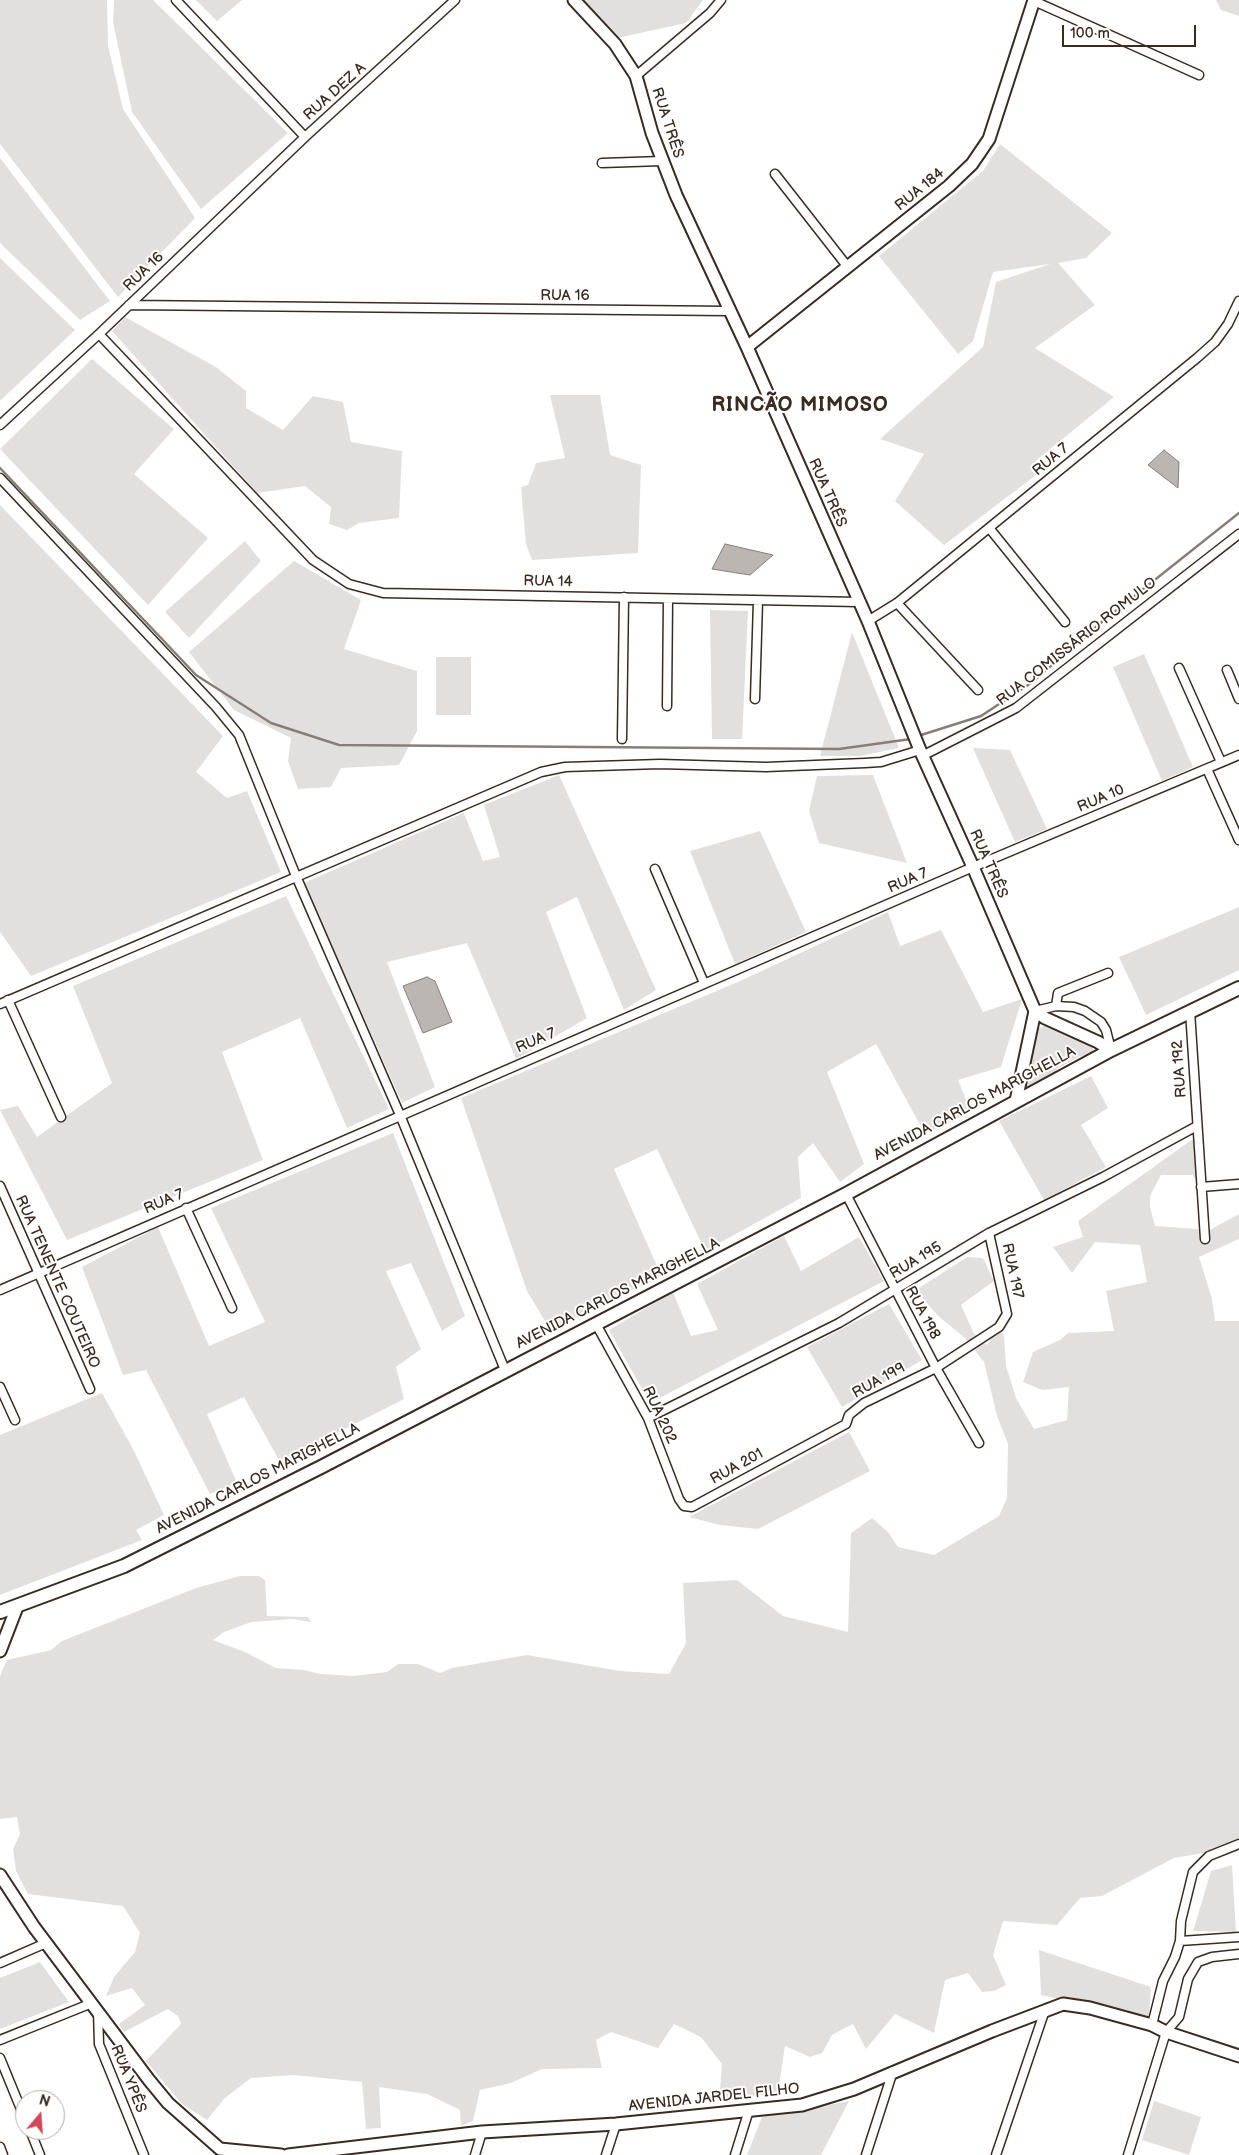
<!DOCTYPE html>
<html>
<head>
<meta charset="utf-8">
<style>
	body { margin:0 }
	#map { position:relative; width:1239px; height:2155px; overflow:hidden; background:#fff; font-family:"Balsamiq Sans",sans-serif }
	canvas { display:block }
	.north { position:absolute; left:15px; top:2090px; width:50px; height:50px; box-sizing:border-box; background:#fff; border:1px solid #b1aaa5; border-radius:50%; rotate:18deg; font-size:14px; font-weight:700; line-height:20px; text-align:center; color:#3b2a1e }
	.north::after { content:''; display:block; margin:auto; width:18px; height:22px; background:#d1495b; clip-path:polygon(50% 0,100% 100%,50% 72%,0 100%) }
	.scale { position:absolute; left:1062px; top:25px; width:134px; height:22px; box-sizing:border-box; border:2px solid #3b2a1e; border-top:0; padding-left:6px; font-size:15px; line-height:18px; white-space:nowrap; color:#3b2a1e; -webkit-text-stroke:4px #fff; paint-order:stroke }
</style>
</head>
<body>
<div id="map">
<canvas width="1239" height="2155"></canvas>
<div class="north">N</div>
<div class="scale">100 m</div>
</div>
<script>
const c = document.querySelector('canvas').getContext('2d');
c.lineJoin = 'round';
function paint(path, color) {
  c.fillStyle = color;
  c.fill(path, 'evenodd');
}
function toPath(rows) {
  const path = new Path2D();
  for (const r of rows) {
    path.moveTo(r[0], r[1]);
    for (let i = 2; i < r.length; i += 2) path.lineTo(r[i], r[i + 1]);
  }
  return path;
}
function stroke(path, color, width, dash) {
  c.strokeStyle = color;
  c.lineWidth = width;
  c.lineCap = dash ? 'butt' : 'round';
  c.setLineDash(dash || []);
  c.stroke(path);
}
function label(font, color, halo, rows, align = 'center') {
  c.font = font + ' "Balsamiq Sans",sans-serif';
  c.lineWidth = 4;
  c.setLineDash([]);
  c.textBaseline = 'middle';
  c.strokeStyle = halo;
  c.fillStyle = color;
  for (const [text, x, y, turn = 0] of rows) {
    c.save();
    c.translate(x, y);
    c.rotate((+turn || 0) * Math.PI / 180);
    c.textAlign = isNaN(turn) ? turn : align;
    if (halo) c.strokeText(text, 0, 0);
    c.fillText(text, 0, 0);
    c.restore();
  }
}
const green = toPath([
	[0,0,107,0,108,45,123,109,195,218,118,297,0,144],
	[114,0,153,0,288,133,201,209,132,112,113,22],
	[196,0,242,0,217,21],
	[582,0,703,0,686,23,617,38],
	[1216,0,1239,0,1239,16,1221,10],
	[1000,144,1112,233,1086,258,1058,263,1095,305,1035,348,1114,397,1033,463,1040,472,944,545,895,501,924,454,880,439,983,347,996,282,1050,264,993,272,973,341,958,354,879,256,983,171],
	[0,158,110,301,80,320,0,243],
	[0,258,75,330,0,401],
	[125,317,216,367,246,391,246,408,283,430,313,396,343,402,351,442,402,451,399,518,359,523,347,530,329,524,331,507,305,486,257,493,112,331],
	[92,359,174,429,134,474,208,538,148,605,0,449],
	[550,395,600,395,610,455,641,465,638,553,532,560,526,544,521,487,528,485,536,463,565,458],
	[0,505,223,736,196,772,227,798,247,791,281,872,31,976,0,932],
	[245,541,261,561,189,638,165,612],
	[294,561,361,600,344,649,417,671,417,731,399,765,341,768,331,787,298,789,288,761,291,738,234,710,189,652],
	[710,610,748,611,742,739,712,739],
	[852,632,899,748,860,756,820,756],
	[1144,654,1193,767,1162,781,1113,667],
	[436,657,471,657,471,715,436,715],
	[973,748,1010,750,1047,829,1015,842],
	[559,775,656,990,624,1010,577,897,546,912,587,1018,516,1059,467,943,387,962,435,1087,402,1103,304,883,464,813,483,861,500,857,484,805],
	[873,775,907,863,819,843,809,811,817,776],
	[760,831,806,932,735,964,690,851],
	[286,896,389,1109,347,1128,300,1018,222,1052,263,1160,67,1240,0,1110,18,1106,37,1137,112,1083,73,986],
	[1239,907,1239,970,1146,1015,1119,957],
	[888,912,900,946,941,930,983,1012,1022,999,1001,1067,958,1080,971,1112,925,1134,876,1044,827,1072,864,1164,840,1182,813,1143,798,1157,801,1198,705,1251,657,1149,614,1169,661,1275,551,1331,527,1291,461,1098,738,982],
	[1046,1025,1089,1042,1093,1046,1093,1051,1090,1055,1080,1056,1057,1069,1051,1077,1026,1091,1023,1086,1037,1029],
	[1091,1076,1108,1108,1081,1125,1106,1167,1044,1200,999,1121],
	[393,1133,465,1316,442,1331,411,1263,386,1271,421,1349,396,1367,404,1399,280,1462,244,1397,207,1414,237,1483,210,1494,146,1370,123,1375,82,1267,158,1227,209,1346,265,1322,211,1208],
	[1197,1136,1202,1171,1195,1179,1193,1175,1161,1175,1150,1196,1150,1207,1155,1226,1210,1230,1239,1214,1239,1239,1199,1257,1212,1299,1215,1321,1239,1321,1239,1847,1174,1858,1102,1896,1080,1898,1057,1925,1003,1921,993,1955,1006,1985,994,1991,982,1992,968,1973,945,1980,934,2033,895,2014,866,2049,853,2024,832,2035,822,2053,810,2057,785,2046,778,2092,719,2102,722,2064,701,2037,674,2024,658,2048,611,2032,596,2040,602,2068,542,2069,511,2083,480,2090,473,2121,461,2126,460,2110,427,2094,379,2087,381,2128,366,2129,362,2082,294,2075,251,2078,225,2098,207,2120,182,2104,146,2061,181,2024,178,2016,168,2009,124,2032,119,2024,145,2005,132,1988,106,1996,114,1977,135,1952,140,1933,123,1906,28,1894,16,1871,13,1849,20,1834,17,1817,0,1819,0,1676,7,1660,51,1650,62,1641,196,1588,240,1576,259,1576,265,1580,267,1616,308,1617,311,1622,292,1619,251,1622,224,1632,213,1640,245,1652,276,1668,304,1670,320,1674,354,1676,387,1672,398,1664,418,1664,440,1673,452,1668,527,1655,620,1671,669,1674,686,1643,683,1583,737,1580,783,1616,848,1632,851,1533,872,1518,888,1532,898,1547,934,1555,999,1516,1007,1498,1008,1444,997,1416,984,1362,964,1337,937,1315,916,1290,967,1257,983,1258,994,1281,961,1305,974,1334,987,1345,998,1328,1004,1336,1006,1366,1016,1398,1034,1429,1067,1420,1069,1387,1042,1390,1023,1382,1033,1352,1060,1340,1068,1333,1114,1331,1106,1291,1147,1282,1140,1245,1095,1242,1072,1273,1053,1247,1083,1237,1078,1221],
	[784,1236,801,1271,859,1237,884,1281,650,1403,609,1330,673,1292,691,1336,718,1330,697,1284],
	[889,1304,922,1360,842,1407,807,1347],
	[102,1393,133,1449,164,1515,136,1530,142,1540,0,1595,0,1435],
	[849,1432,870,1471,758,1529,720,1525,689,1517],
	[1232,1865,1236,1932,1193,1931,1211,1871],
	[1039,1950,1151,1987,1149,2018,1041,1995],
	[40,1962,69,2002,0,2029,0,1978],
	[849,2101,821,2155,747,2155,762,2117],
	[1154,2101,1201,2117,1189,2155,1142,2140]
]);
const water = toPath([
	[1164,450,1179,462,1178,488,1148,465,1164,450],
	[725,544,773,555,750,575,712,569,725,544],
	[427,977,435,981,452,1022,423,1033,403,986,427,977]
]);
const stream = toPath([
	[0,468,196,675,271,723,339,745,839,749,911,739],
	[918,736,981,716,1031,683,1103,621,1239,513]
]);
const minor = toPath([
	[176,0,305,137],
	[1034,1,1199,75],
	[636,76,710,13,721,0],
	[602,163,662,161],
	[775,174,847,266],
	[129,305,728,311],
	[99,334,313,560,349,584,383,593,859,602],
	[0,425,99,334,305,137,455,0],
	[0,478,216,707,239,735,296,876,400,1115,505,1370],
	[990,529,1065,622],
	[897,603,978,690],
	[868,621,897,603,1197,358,1215,342,1228,324,1239,301],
	[1179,668,1221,762],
	[1227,670,1239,699],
	[755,699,758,601],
	[667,706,668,599],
	[622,739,624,597],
	[922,756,1016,708,1239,534],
	[1207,769,1239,840],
	[655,869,704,983],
	[8,1000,61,1117],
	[0,1004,541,772,565,767,660,764,766,767,865,763,881,762,920,750],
	[1056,1006,1058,993,1108,973],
	[1035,1011,1056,1006,1074,1007,1085,1011,1101,1022,1106,1030,1111,1050],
	[1190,1011,1205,1239],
	[0,1186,90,1389],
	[1201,1187,1239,1184],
	[846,1194,936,1368,979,1443],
	[186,1208,232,1308],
	[0,1290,973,867,1239,755],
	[596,1324,648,1418,679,1499,684,1506,692,1507,846,1424,849,1415,864,1403,936,1368,999,1327,1007,1314,989,1233],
	[0,1387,15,1420],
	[648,1418,839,1323,989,1233,1103,1177,1197,1126],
	[1180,1941,1239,1937],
	[0,1963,46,1943],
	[98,2011,99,2044,144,2155],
	[1152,2025,1163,1981,1175,1957,1180,1941,1181,1921,1193,1872,1209,1856,1239,1844],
	[0,2040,92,2003],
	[0,2058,25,2119],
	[30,2130,40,2155],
	[0,2147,3,2155],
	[475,2155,482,2132],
	[606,2155,616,2124],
	[735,2155,749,2110],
	[866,2155,893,2071],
	[996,2155,1045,2010],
	[1128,2155,1166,2032,1179,2017,1188,1979,1198,1962,1212,1957,1239,1954]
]);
const secondary = toPath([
	[574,0,615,44,636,76,652,133,676,195,747,347,868,621,920,750,973,867,1035,1011,1045,1018,1098,1042,1111,1050],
	[747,347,949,186,972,164,989,139,1034,0],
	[1016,1101,1035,1011],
	[0,1651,17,1607],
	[0,1875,34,1927,149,2080,168,2103,220,2149,281,2155],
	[288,2155,482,2132,616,2124,802,2105,854,2089,992,2031,1063,2004,1090,2008,1152,2025,1166,2032,1239,2056]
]);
const primary = toPath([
	[0,1612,124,1566,323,1466,846,1194,1111,1050,1239,988]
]);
const streetNames = [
	["RUA DEZ A",335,92,-42],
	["RUA TRÊS",667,123,72],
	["RUA 184",920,190,-39],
	["RUA 16",144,272,-44],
	["RUA 16",565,296],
	["RUA 7",1051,460,-40],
	["RUA TRÊS",827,493,66],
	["RUA 14",548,582,1],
	["RUA COMISSÁRIO ROMULO",1077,642,-38],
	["RUA 10",1101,799,-23],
	["RUA TRÊS",988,864,66],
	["RUA 7",908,881,-23],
	["RUA 7",536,1041,-23],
	["RUA 192",1180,1069,-94],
	["AVENIDA CARLOS MARIGHELLA",975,1104,-28],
	["RUA 7",164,1202,-23],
	["RUA 195",916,1261,-31],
	["RUA 197",1012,1271,78],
	["RUA TENENTE COUTEIRO",57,1282,66],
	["AVENIDA CARLOS MARIGHELLA",618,1294,-27],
	["RUA 198",922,1313,62],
	["RUA 199",879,1381,-29],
	["RUA 202",659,1415,65],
	["RUA 201",737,1467,-29],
	["AVENIDA CARLOS MARIGHELLA",258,1479,-27],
	["RUA YPÊS",128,2079,68],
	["AVENIDA JARDEL FILHO",714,2098,-6]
];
const districtNames = [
	["RINCÃO MIMOSO",800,406]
];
paint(green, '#e2e0de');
paint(water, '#bcb6b3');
stroke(water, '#887e77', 1);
stroke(stream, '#887e77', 2.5);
stroke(minor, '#3b2a1e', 11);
stroke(secondary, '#3b2a1e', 15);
stroke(primary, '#3b2a1e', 16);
stroke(minor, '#fff', 8);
stroke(secondary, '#fff', 11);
stroke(primary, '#fff', 12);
label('15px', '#3b2a1e', '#fff', streetNames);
c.letterSpacing = '1px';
label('bold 20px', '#3b2a1e', '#fff', districtNames);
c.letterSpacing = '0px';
</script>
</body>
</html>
